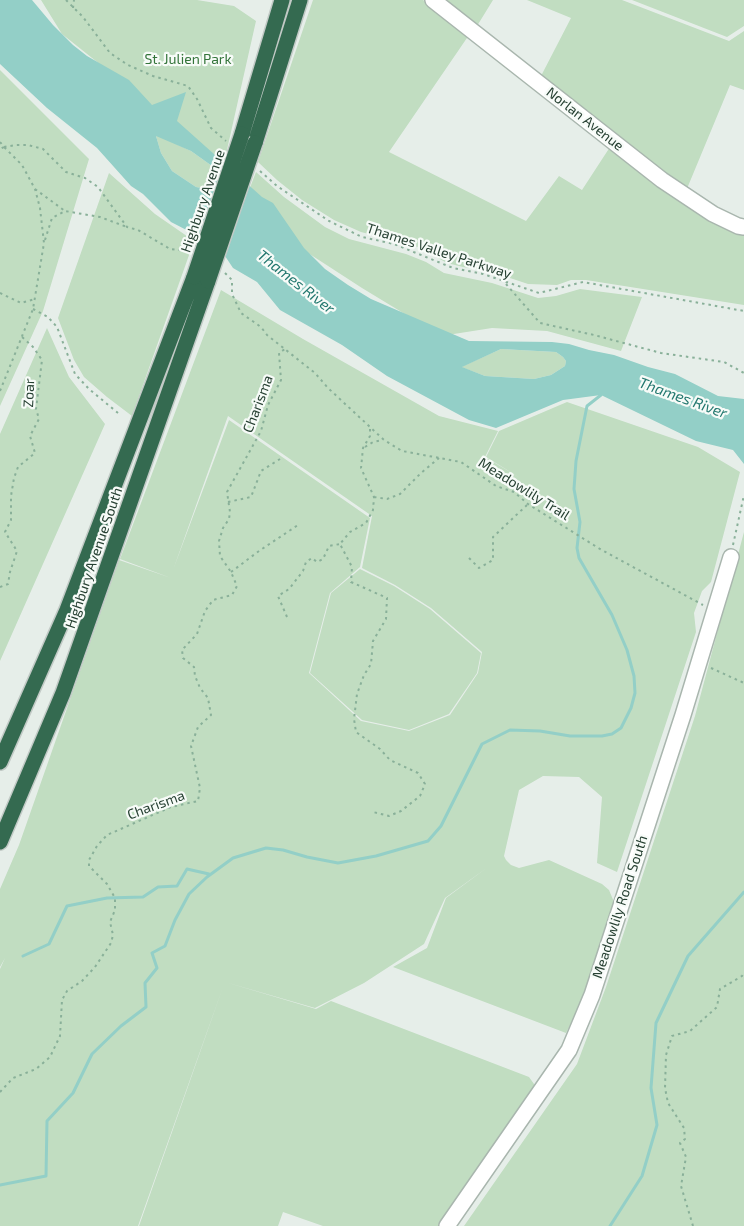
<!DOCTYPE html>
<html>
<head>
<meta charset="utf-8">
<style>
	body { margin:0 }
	canvas { display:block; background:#e6eee9 }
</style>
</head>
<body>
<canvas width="744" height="1226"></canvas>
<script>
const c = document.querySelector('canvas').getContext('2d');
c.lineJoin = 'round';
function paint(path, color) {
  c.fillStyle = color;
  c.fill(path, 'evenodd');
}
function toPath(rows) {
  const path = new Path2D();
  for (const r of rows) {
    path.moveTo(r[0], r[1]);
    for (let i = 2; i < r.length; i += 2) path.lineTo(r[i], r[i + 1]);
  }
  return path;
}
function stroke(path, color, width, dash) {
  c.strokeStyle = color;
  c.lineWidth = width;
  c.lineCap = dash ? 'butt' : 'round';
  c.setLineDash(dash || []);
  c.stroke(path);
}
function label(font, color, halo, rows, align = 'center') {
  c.font = font + ' "Exo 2",sans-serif';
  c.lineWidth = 4.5;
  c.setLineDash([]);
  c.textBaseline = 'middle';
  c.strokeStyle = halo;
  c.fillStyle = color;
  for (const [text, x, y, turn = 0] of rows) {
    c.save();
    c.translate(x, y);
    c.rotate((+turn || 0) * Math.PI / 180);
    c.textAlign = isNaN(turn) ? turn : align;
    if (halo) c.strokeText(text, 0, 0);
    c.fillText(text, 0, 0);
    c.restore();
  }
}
const green = toPath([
	[41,0,197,0,234,6,256,21,224,163,62,34],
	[313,0,423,0,469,35,389,152,526,221,559,176,582,190,610,147,744,232,744,305,586,280,571,280,557,285,528,284,492,272,463,267,447,263,418,247,361,232,334,220,302,200,277,180,258,162],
	[447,0,493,0,477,26],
	[527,0,622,0,729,41,744,31,744,90,730,85,686,191,541,76,571,18],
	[632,0,744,0,744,26,727,37],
	[0,70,89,159,43,311,0,406],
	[156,136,159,136,191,151,212,166,215,174,207,189,196,187,172,171,161,153],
	[256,172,284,197,325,227,349,239,406,254,426,262,444,273,492,283,538,298,556,296,580,289,642,297,621,351,547,331,492,328,441,336,362,288,288,240,246,198],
	[109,173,155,214,194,241,132,416,107,397,84,377,74,360,58,318],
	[221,290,303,339,439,416,498,431,485,457,522,479,486,457,499,431,567,402,698,447,740,472,711,582,702,591,694,613,696,632,617,872,597,863,602,797,579,777,543,776,519,790,504,856,506,860,511,865,519,868,549,860,602,884,609,890,614,902,583,1000,566,1033,393,967,427,948,446,898,488,867,445,898,424,944,364,983,315,1008,225,982,316,1009,331,1001,529,1077,534,1084,535,1088,439,1226,323,1226,283,1212,278,1226,139,1226,224,984,138,1226,0,1226,0,969,5,958,0,967,0,889,19,845,119,560,171,578,120,559],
	[228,416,372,516,362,568,395,585,431,608,482,652,478,673,450,715,409,731,361,721,309,673,330,593,360,567,370,518,229,420,173,570],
	[47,328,69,377,105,424,0,661,0,434],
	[501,349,556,352,563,357,566,361,565,366,551,375,534,379,485,376,461,367],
	[744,532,744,1226,464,1226,577,1064,606,987,695,716],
	[360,569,394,586,430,609,481,653,477,673,449,714,409,730,362,720,310,673,331,593]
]);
const water = toPath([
	[0,0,32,0,53,25,73,45,87,56,129,80,152,105,186,92,177,121,262,197,273,203,304,248,325,269,348,285,371,299,469,341,552,342,569,344,589,350,614,355,648,367,675,374,718,396,744,399,744,464,733,450,696,441,601,395,563,400,496,428,469,420,387,376,342,345,280,310,257,282,233,268,225,256,200,237,171,222,143,194,131,186,97,148,47,108,0,64],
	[156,136,191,151,212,166,215,174,207,189,196,187,172,171,161,153],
	[501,349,556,352,563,357,566,361,565,366,551,375,534,379,485,376,462,367]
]);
const stream = toPath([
	[23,956,49,944,67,906,107,898,143,897,158,887,177,886,187,869,209,874],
	[0,1185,46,1176,47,1121,73,1093,92,1054,121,1026,146,1007,145,983,157,968,152,953,165,946,175,920,189,894,207,877,233,858,266,848,283,850,307,857,338,863,376,856,428,841,441,826,482,744,510,730,540,731,570,736,602,736,612,734,621,728,631,708,635,693,634,676,627,650,612,615,579,558,577,548,580,522,574,489,576,461,587,406,601,395],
	[610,1226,642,1176,657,1125,651,1088,656,1023,688,956,744,892]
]);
const path = toPath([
	[66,0,83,17,110,53,128,65,153,76,188,86,197,99,211,128,226,141],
	[73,8,74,0],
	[0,142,4,147,0,149],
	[4,147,16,145,28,145,43,149,66,172,85,178,98,187,127,227,138,230,170,249,189,251],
	[260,171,277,186,329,221,362,237,394,244,453,268,483,274,539,293,583,282,744,311],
	[35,189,65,211],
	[45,240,52,218,65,211,100,217,127,227],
	[225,273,232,280,232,294,241,313,261,327,267,335,315,373,328,388,384,440,402,451,461,462,496,486,514,492,528,504,600,549,703,605],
	[506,284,540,323,594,335,661,353,724,362,744,373],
	[0,293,21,303,35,299],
	[33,309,48,317,57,327,75,374,89,389,118,413],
	[0,391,33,309,44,243,40,208,35,189,22,165,4,147],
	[370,429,370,436,363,448,361,468,374,497,373,510,366,523,350,532,340,544,352,567,351,582,387,598,386,619,373,641,371,664,364,675,357,694,354,719,356,732,380,749,390,760,418,773,425,784,420,796,401,811,389,816,373,812],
	[365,447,373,442,383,440],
	[374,497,387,499,400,494,421,473,439,458],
	[228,502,251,497,261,471,280,459],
	[733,545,744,495],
	[469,558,479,568,493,560,493,537,528,504],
	[231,572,259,551,298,525],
	[0,587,8,584,10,572,17,551,5,532,11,520,11,496,14,478,18,467,35,453,30,436,39,419,36,409,42,360,33,347,21,336],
	[287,617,278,596,289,589,303,571,306,562,312,558,317,562,323,559,329,546,340,544],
	[711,668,744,683],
	[0,1092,13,1078,36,1069,50,1057,60,1036,62,1000,67,991,82,981,95,967,111,943,113,935,110,922,115,910,115,898,107,884,89,866,89,860,97,846,107,835,171,807,198,801,200,788,191,746,198,727,211,715,208,698,200,688,195,676,194,667,183,658,182,650,197,634,205,611,213,600,232,595,237,586,231,572,220,556,219,541,223,528,229,519,230,512,227,492,261,431,268,405,281,380,279,353,285,349],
	[693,1226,681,1186,686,1157,680,1143,685,1139,684,1128,668,1103,665,1088,666,1055,672,1036,690,1031,717,1007,720,989,742,976,744,973]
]);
const minor = toPath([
	[433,0,662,180,713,214,738,226,744,227],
	[447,1226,569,1050,592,995,683,715,731,557]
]);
const highway = toPath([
	[242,134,282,0],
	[255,143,300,0],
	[0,762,67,610,194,277],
	[0,842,63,693,208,281]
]);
const highwayBridge = toPath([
	[194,277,242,134],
	[208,281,255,143]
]);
const parkNames = [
	["St. Julien Park",188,59]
];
const streetNames = [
	["Norlan Avenue",585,119,38],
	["Highbury Avenue",203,201,-71],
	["Thames Valley Parkway",439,251,18],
	["Zoar",29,393,-87],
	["Charisma",258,404,-69],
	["Meadowlily Trail",524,489,32],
	["Highbury Avenue South",94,558,-71],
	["Charisma",156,805,-20],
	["Meadowlily Road South",620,907,-72]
];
const waterNames = [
	["Thames River",296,282,38],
	["Thames River",683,398,20]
];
paint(green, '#c1ddc1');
paint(water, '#93cfc7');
stroke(stream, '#93cfc7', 3);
stroke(minor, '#a9b6ae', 18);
stroke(highway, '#c2cac6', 18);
stroke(path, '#89b099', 2, [2.5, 4]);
stroke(minor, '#fff', 15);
stroke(highway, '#346a50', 15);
stroke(highwayBridge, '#c2cac6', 18, []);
stroke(highwayBridge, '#346a50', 15);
label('14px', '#33743a', '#f7fbf8', parkNames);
label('14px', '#264032', '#f7fbf8', streetNames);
label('italic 15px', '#23786f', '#f7fbf8', waterNames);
</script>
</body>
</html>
